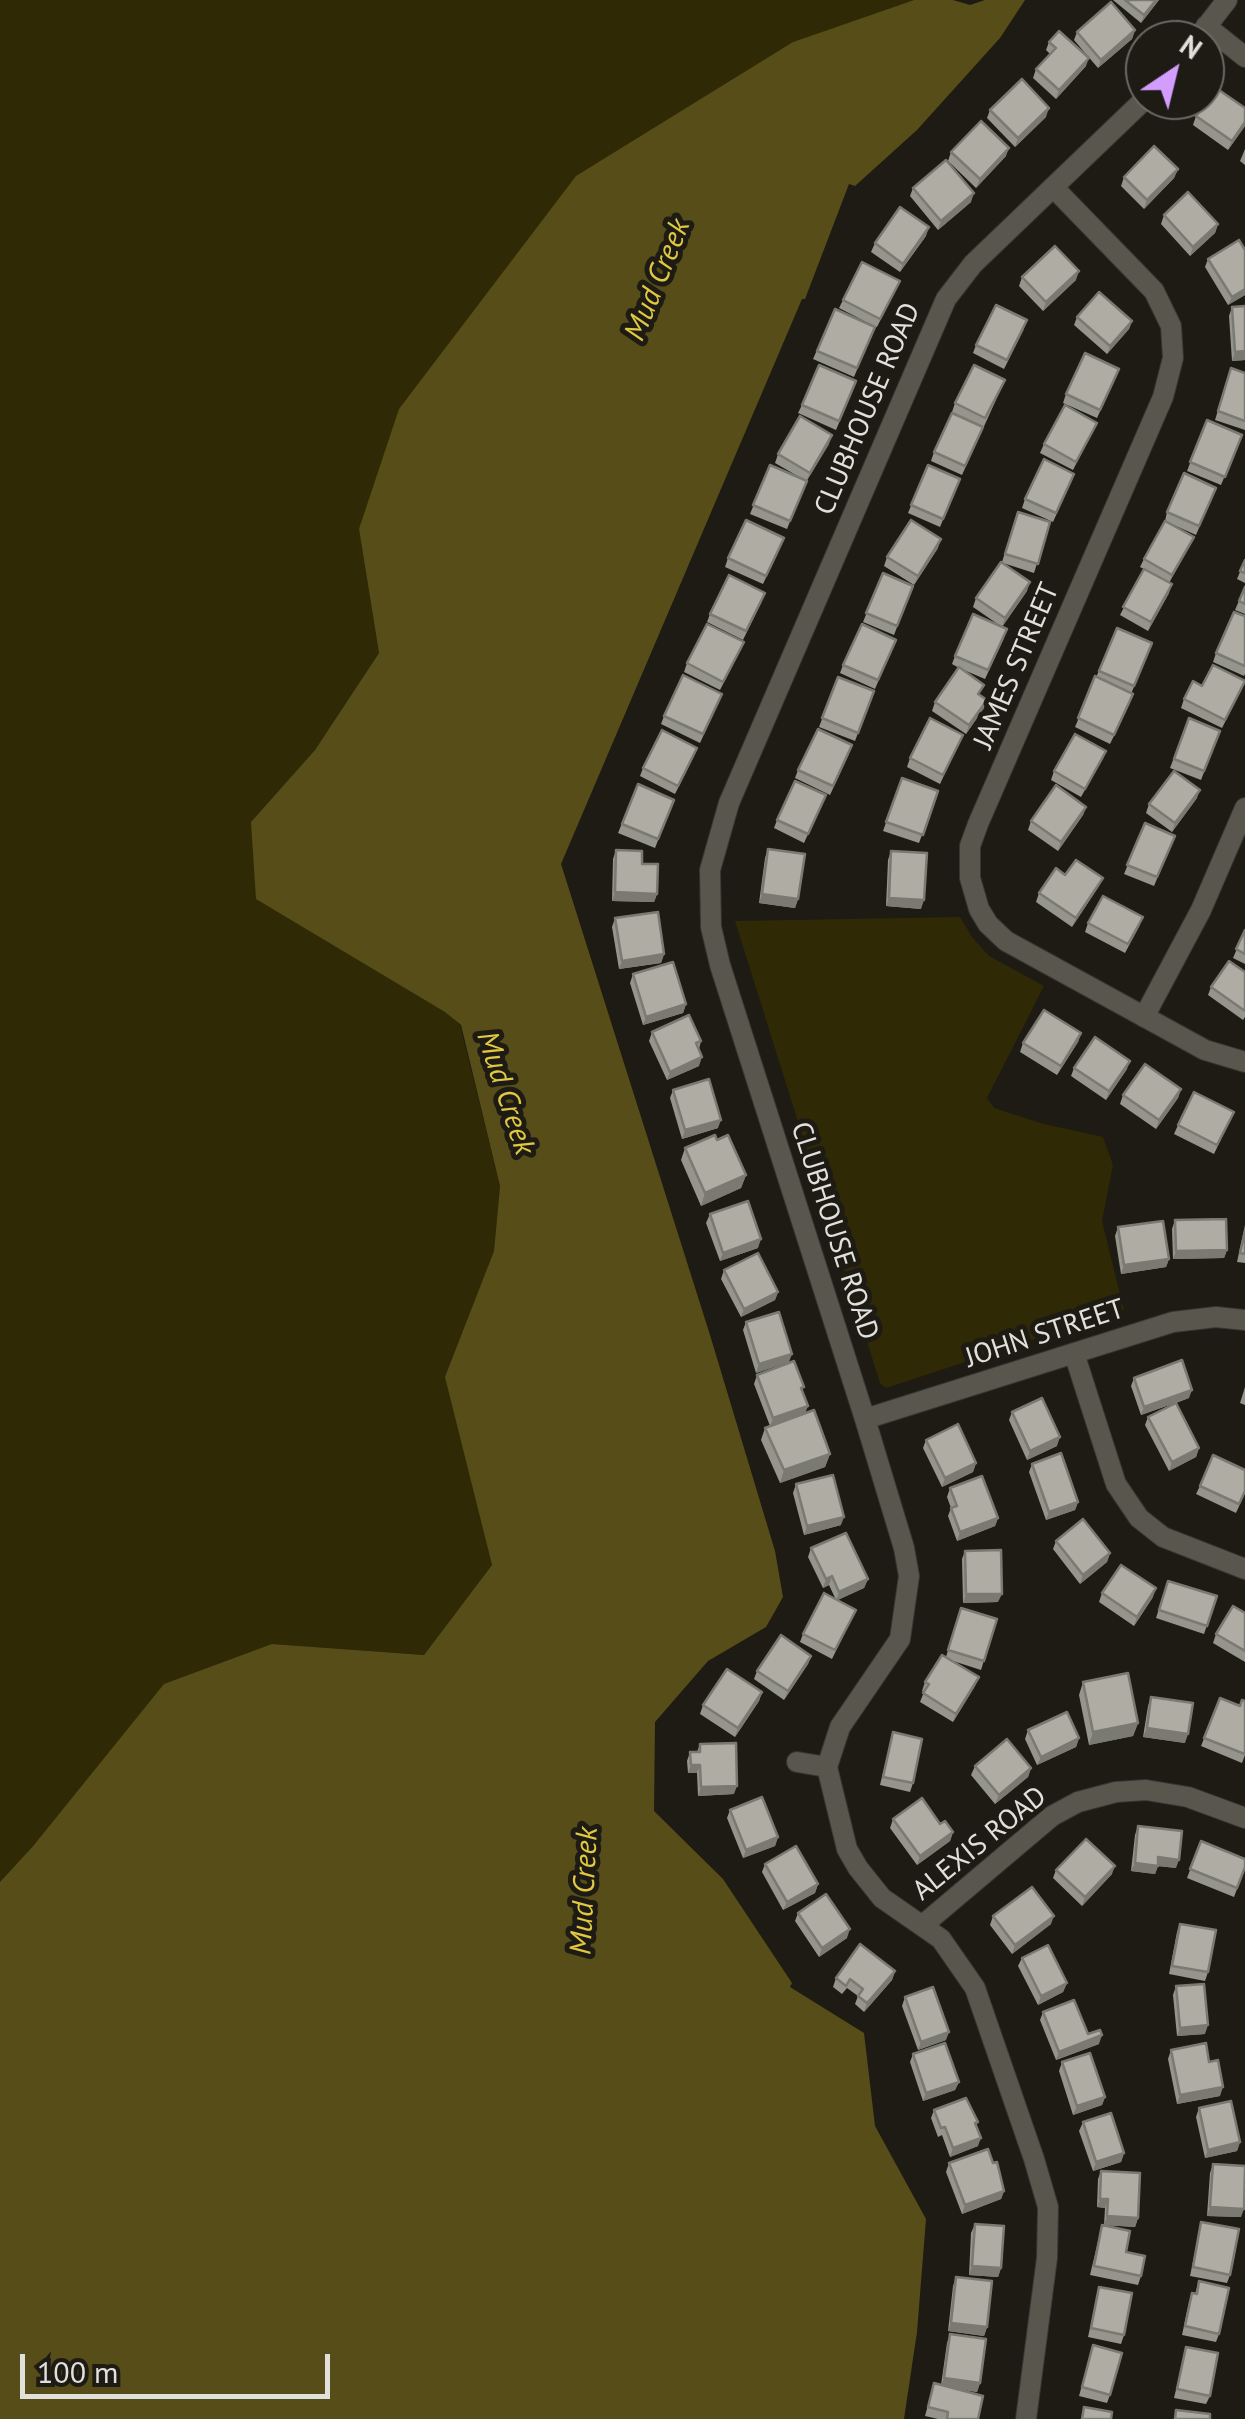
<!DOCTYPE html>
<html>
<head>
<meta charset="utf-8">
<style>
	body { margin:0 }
	#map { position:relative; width:1245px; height:2419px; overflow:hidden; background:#1d1b14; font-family:"PT Sans",sans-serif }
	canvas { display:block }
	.north { position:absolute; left:1125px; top:20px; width:100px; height:100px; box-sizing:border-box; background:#1d1b14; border:2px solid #6b6a64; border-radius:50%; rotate:35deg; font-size:28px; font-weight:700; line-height:40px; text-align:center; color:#e1e0db }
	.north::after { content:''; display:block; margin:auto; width:35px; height:45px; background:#d29dfd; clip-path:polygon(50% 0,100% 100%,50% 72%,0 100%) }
	.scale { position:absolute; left:20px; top:2354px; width:310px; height:45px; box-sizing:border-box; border:5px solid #e1e0db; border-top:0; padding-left:12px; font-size:30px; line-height:35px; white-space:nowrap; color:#e1e0db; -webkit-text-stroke:8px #1d1b14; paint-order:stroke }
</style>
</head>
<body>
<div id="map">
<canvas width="1245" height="2419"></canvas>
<div class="north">N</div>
<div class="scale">100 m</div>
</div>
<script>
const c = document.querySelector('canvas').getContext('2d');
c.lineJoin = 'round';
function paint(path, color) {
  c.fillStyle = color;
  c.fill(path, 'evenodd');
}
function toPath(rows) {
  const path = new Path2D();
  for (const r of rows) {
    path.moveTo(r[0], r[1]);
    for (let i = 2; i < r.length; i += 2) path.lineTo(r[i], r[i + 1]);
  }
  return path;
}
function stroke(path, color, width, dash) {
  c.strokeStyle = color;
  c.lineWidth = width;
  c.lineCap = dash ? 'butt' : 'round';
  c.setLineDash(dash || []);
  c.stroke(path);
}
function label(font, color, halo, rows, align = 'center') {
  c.font = font + ' "PT Sans",sans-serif';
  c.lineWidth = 10;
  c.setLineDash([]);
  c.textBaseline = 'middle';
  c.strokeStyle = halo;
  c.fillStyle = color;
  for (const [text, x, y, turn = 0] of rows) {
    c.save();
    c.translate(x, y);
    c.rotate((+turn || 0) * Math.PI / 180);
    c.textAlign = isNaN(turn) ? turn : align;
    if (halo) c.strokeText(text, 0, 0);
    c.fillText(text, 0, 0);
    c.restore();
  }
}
const green = toPath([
	[0,0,914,0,793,42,359,529,379,653,315,750,251,822,460,1025,500,1186,494,1251,446,1377,492,1565,424,1655,272,1644,34,1845,0,1882],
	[960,917,972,937,989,956,1044,986,987,1098,994,1108,1044,1124,1103,1137,1113,1165,1102,1221,1124,1310,886,1388,880,1383,735,921]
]);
const water = toPath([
	[914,0,953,0,970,5,985,0,1025,0,1000,38,917,130,855,186,849,184,805,299,802,299,561,864,710,1335,775,1551,783,1597,766,1627,708,1661,655,1722,654,1811,723,1879,792,1983,790,1987,864,2033,875,2126,926,2219,917,2332,904,2419,0,2419,0,1882,34,1845,164,1684,272,1644,424,1655,492,1565,445,1377,494,1251,500,1186,461,1025,445,1012,256,899,251,822,315,750,379,653,359,529,399,409,576,176,793,42]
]);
const street = toPath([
	[1206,26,1245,57],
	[1196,40,1227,0],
	[1054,188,1154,291,1171,326,1173,358,1163,397,978,824,970,846,970,878,979,909,988,924,1006,941,1205,1050,1245,1062],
	[1144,1017,1201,910,1245,808],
	[1074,1353,1116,1484,1139,1518,1163,1537,1245,1569],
	[865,1419,1173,1322,1216,1317,1245,1320],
	[797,1762,827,1767],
	[923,1925,1052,1816,1078,1802,1116,1792,1146,1790,1188,1797,1245,1818],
	[1026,2419,1047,2258,1048,2207,1034,2159,975,1988,941,1939,882,1898,858,1868,847,1849,827,1767,840,1727,900,1639,909,1576,904,1548,865,1419,720,965,711,927,710,870,729,803,946,299,973,264,1145,99]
]);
const wall = toPath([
	[1113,0,1159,0,1141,23],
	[1135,30,1132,39,1098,68,1074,40,1077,32],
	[1049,42,1086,66,1056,99,1033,78,1036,69,1050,54,1046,50],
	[1245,108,1245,126,1228,150,1193,125,1196,116],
	[990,110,1046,117,1015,147,987,118],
	[1245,149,1245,165,1240,161],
	[951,152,1006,156,976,188,948,161],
	[1178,169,1174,178,1144,209,1121,186,1124,177],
	[913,188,971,202,938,230,910,196],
	[1164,215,1218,224,1215,233,1190,256,1161,224],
	[926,236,900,272,871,252,875,243],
	[1245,250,1245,295,1228,305,1205,267,1208,259],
	[1022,277,1076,280,1043,311,1019,286],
	[896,289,877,327,875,327,854,377,813,359,835,309,874,326,839,308,843,300],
	[1245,306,1245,360,1232,361,1229,316,1232,307],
	[1077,317,1132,321,1129,329,1107,354,1074,325],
	[1024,329,1004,369,973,353,976,345],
	[1231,368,1245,373,1245,430,1215,420],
	[1116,377,1097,418,1063,403,1066,394],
	[1005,380,962,475,931,461,934,452,971,421,952,412,955,403],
	[853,390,836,430,798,413,802,405],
	[1207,420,1242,435,1221,485,1187,471],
	[1097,423,1073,470,1040,453,1044,444],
	[829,444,806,482,787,529,750,514,770,465,801,478,775,463,778,454],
	[928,465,960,479,940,527,908,513],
	[1071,482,1053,522,1022,508,1025,499],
	[1216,488,1196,535,1165,521,1194,537,1169,583,1169,593,1148,631,1120,615,1144,569,1140,567,1144,559,1165,521,1167,512],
	[1018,512,1050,522,1034,573,1003,563,1027,591,1002,627,973,607,976,598,1002,562],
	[781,546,763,584,725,567,728,558],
	[938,548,914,585,884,566,887,557],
	[1245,560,1245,583,1237,579],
	[883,573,913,586,894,635,863,622],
	[1245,587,1245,614,1235,610],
	[762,601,743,640,707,622,710,614],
	[1245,616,1245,674,1244,676,1213,662,1216,653],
	[1117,628,1152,643,1131,694,1130,703,1110,744,1075,727],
	[1004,638,985,679,959,668,980,695,984,708,966,734,932,711,935,702,959,668,952,664,955,656],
	[896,640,875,689,840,673,843,665],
	[740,651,720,690,684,672,687,663],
	[838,677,874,691,855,741,819,727],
	[1202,686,1242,689,1222,728,1181,708,1184,699],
	[719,702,700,743,661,724,664,716],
	[1189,718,1220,731,1201,780,1170,768],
	[963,735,940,784,907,767,910,758],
	[1106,751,1081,797,1051,780,1054,771],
	[849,754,830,795,795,778,798,770],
	[694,756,675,794,640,776,643,768],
	[902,778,938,791,919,843,883,831],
	[638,784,674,800,655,848,618,833],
	[826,795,804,843,774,828,777,820],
	[1197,798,1172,832,1146,813,1149,804],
	[1086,807,1083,815,1058,851,1028,830,1031,821],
	[1145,823,1175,836,1154,886,1124,874],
	[768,849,798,899,795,908,759,903,765,858],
	[616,850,642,864,657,894,654,902,612,901,613,859],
	[891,851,921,909,886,906,888,860],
	[1065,875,1103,878,1099,886,1072,927,1036,902,1039,893],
	[615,918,664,954,661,963,619,969,612,927],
	[1088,923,1140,925,1125,953,1085,932],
	[1245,930,1245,964,1233,958],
	[1245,972,1245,1017,1243,1020,1208,995,1211,987],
	[633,974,686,1004,683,1013,643,1025,630,983],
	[652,1032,701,1041,699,1049,699,1066,667,1080,649,1041],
	[1081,1033,1078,1042,1057,1075,1020,1052,1023,1043],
	[1074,1068,1127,1069,1106,1100,1071,1076],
	[1181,1089,1178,1098,1156,1129,1120,1104,1123,1095],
	[673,1090,718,1128,682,1139,670,1098],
	[1234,1112,1214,1154,1174,1134,1178,1125],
	[685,1148,746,1175,741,1188,701,1206,681,1160],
	[710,1214,758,1248,720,1261,706,1223],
	[1175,1220,1227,1250,1224,1258,1173,1259,1172,1229],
	[1245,1225,1245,1263,1237,1262],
	[1118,1227,1169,1259,1166,1267,1121,1274,1115,1236],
	[724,1270,778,1292,775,1300,741,1317,721,1279],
	[746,1322,789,1362,756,1373,743,1330],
	[757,1375,802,1392,805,1414,830,1454,825,1467,780,1483,761,1440,765,1428,770,1426,754,1384],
	[1134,1378,1189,1398,1176,1403,1199,1448,1196,1457,1169,1471,1145,1425,1148,1417,1175,1403,1141,1415,1131,1386],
	[1245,1387,1245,1405,1240,1403],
	[1012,1412,1057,1446,1027,1460,1009,1420],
	[926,1440,976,1463,973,1472,942,1487,923,1448],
	[1032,1464,1078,1502,1075,1510,1046,1520,1029,1472],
	[796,1484,841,1525,804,1535,793,1493],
	[1200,1486,1245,1493,1236,1513,1196,1494],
	[950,1488,998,1518,995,1526,957,1541,948,1516,951,1508,947,1497],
	[1056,1541,1110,1553,1107,1562,1080,1584,1053,1549],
	[811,1548,868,1579,864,1588,837,1600,856,1610,832,1659,800,1642,803,1634,836,1600,829,1585,823,1588,808,1557],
	[965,1551,998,1602,963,1603,962,1559],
	[1168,1581,1217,1596,1204,1634,1156,1618],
	[1102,1593,1153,1597,1134,1626,1099,1602],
	[961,1608,997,1619,981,1670,953,1661,975,1686,953,1722,920,1702,924,1692,922,1691,925,1682,946,1657],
	[1245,1613,1245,1662,1213,1643,1216,1634],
	[811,1656,808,1664,784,1700,754,1679,757,1671],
	[1083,1682,1138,1723,1133,1736,1089,1745,1079,1695],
	[762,1692,759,1701,735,1737,700,1714,703,1705],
	[1151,1697,1185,1743,1143,1737,1148,1706],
	[1220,1698,1245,1755,1242,1763,1201,1746],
	[1028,1730,1079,1738,1076,1747,1037,1765,1025,1739],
	[893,1732,913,1783,910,1792,880,1785],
	[700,1744,734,1794,698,1796,697,1773,688,1773,687,1761,690,1752,697,1752],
	[975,1766,1031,1768,1028,1777,995,1804,971,1775],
	[730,1810,778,1837,775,1846,743,1858,727,1818],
	[893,1819,940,1824,953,1832,950,1841,917,1865,890,1828],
	[1138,1826,1176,1868,1158,1866,1155,1874,1131,1871,1135,1835],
	[1201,1841,1245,1868,1234,1897,1187,1878],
	[765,1864,818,1884,815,1893,783,1910,762,1872],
	[1056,1870,1112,1874,1082,1906,1053,1878],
	[798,1913,847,1938,819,1957,795,1921],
	[993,1916,1051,1924,1012,1954,990,1925],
	[1180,1924,1208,1972,1205,1981,1169,1974,1177,1932],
	[1022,1958,1067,1983,1063,1992,1038,2005,1018,1966],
	[895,1971,892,1980,864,2012,855,2004,858,1996,847,1988,842,1994,833,1987,836,1978],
	[1176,1986,1205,2034,1177,2036,1173,1995],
	[905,1997,946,2040,918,2050,902,2006],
	[1043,2012,1088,2034,1099,2044,1056,2060,1040,2020],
	[1171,2050,1209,2062,1220,2096,1177,2104,1168,2059],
	[913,2054,959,2082,955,2090,923,2101,910,2062],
	[1062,2062,1105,2097,1102,2105,1073,2115,1059,2071],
	[1199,2108,1240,2142,1237,2151,1205,2158,1196,2117],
	[934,2110,978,2122,976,2126,978,2146,950,2157,942,2135,938,2137,931,2118],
	[1083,2122,1124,2153,1121,2162,1093,2171,1079,2131],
	[949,2163,1004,2191,1001,2199,962,2214,946,2172],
	[1213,2164,1241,2217,1207,2216,1210,2173],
	[1101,2171,1138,2218,1135,2227,1104,2225,1105,2208,1097,2207,1098,2179],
	[1201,2222,1230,2275,1227,2283,1190,2276],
	[975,2224,1001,2268,998,2277,969,2275,971,2233],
	[1102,2225,1126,2252,1141,2276,1138,2285,1090,2275],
	[956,2277,987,2327,984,2336,948,2331,953,2286],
	[1199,2281,1219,2334,1216,2342,1182,2335,1189,2302,1192,2293,1195,2294],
	[1099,2287,1124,2335,1121,2344,1088,2337],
	[950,2334,980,2383,977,2392,952,2388,978,2419,938,2419,925,2416,934,2383,941,2385,947,2343],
	[1093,2345,1110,2395,1107,2403,1079,2396],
	[1186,2347,1210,2396,1206,2404,1174,2398]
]);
const shadedWall = toPath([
	[1156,0,1159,0,1141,23,1144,15],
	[1135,30,1132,39,1098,68,1101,60],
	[1089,58,1086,66,1056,99,1059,90],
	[1049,108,1046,117,1015,147,1018,138],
	[1245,122,1245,126,1228,150,1232,141],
	[1009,148,1006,156,976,188,980,179],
	[1178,169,1174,178,1144,209,1147,200],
	[974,193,971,202,938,230,941,221],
	[1218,224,1215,233,1190,256,1193,247],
	[929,227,926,236,900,272,903,264],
	[1079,271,1076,280,1043,311,1046,302],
	[1245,289,1245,295,1228,305,1232,297],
	[1132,321,1129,329,1107,354,1110,346],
	[1245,351,1245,360,1232,361,1235,352],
	[832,435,829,444,806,482,810,473],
	[1194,537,1190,545,1169,583,1172,575],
	[941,539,938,548,914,585,918,576],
	[1030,582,1027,591,1002,627,1005,618],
	[1172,584,1169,593,1148,631,1151,622],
	[987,700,984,708,966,734,969,725],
	[1106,751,1103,759,1081,797,1085,789],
	[1200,790,1197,798,1172,832,1175,823],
	[1086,807,1083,815,1058,851,1061,842],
	[1103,878,1099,886,1072,927,1076,918],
	[615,892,657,894,654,902,612,901],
	[762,894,798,899,795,908,759,903],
	[889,898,924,900,921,909,886,906],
	[664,954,661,963,619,969,622,961],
	[686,1004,683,1013,643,1025,646,1017],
	[1081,1033,1078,1042,1057,1075,1061,1066],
	[702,1057,699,1066,667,1080,670,1072],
	[1130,1061,1127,1069,1106,1100,1109,1091],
	[1181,1089,1178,1098,1156,1129,1159,1120],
	[721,1120,718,1128,682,1139,685,1130],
	[746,1175,741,1188,701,1206,705,1193],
	[761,1239,758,1248,720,1261,723,1253],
	[1227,1250,1224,1258,1173,1259,1176,1251],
	[1169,1259,1166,1267,1121,1274,1124,1265],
	[778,1292,775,1300,741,1317,744,1309],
	[792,1354,789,1362,756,1373,759,1364],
	[1192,1390,1189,1398,1141,1415,1144,1407],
	[808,1406,805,1414,770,1427,773,1418],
	[1060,1437,1057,1446,1027,1460,1030,1451],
	[1199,1448,1196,1457,1169,1471,1172,1462],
	[830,1454,825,1467,780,1483,784,1470],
	[976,1463,973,1472,942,1487,945,1478],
	[1078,1502,1075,1510,1046,1520,1049,1512],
	[844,1517,841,1525,804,1535,807,1526],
	[998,1518,995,1526,957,1541,960,1532],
	[1110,1553,1107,1562,1080,1584,1083,1575],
	[832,1576,829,1585,823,1588,826,1579],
	[868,1579,864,1588,836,1601,839,1592],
	[1156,1588,1153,1597,1134,1626,1137,1617],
	[966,1594,1002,1594,998,1602,963,1603],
	[811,1656,808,1664,784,1700,788,1691],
	[979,1677,975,1686,953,1722,956,1714],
	[762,1692,759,1701,735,1737,738,1728],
	[1138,1723,1133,1736,1089,1745,1093,1732],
	[1147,1728,1188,1734,1185,1743,1143,1737],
	[1079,1738,1076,1747,1037,1765,1041,1757],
	[691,1765,700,1765,697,1773,688,1773],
	[1031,1768,1028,1777,995,1804,999,1795],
	[737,1786,734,1794,698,1796,701,1787],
	[953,1832,950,1841,917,1865,920,1856],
	[778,1837,775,1846,743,1858,746,1850],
	[1158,1857,1179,1860,1176,1868,1158,1866,1155,1874,1131,1871,1135,1863],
	[1115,1866,1112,1874,1082,1906,1085,1897],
	[818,1884,815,1893,783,1910,787,1902],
	[1054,1916,1051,1924,1012,1954,1015,1945],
	[850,1929,847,1938,819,1957,822,1948],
	[895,1971,892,1980,864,2012,867,2003],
	[1067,1983,1063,1992,1038,2005,1041,1996],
	[1208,2025,1205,2034,1177,2036,1180,2028],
	[949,2032,946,2040,918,2050,921,2042],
	[1102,2035,1099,2044,1056,2060,1059,2052],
	[959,2082,955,2090,923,2101,926,2093],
	[1223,2087,1220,2096,1177,2104,1180,2095],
	[1105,2097,1102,2105,1073,2115,1077,2106],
	[981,2138,978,2146,950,2157,953,2148],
	[1240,2142,1237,2151,1205,2158,1208,2150],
	[1124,2153,1121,2162,1093,2171,1096,2162],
	[1004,2191,1001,2199,962,2214,965,2205],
	[1100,2199,1108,2199,1105,2208,1097,2207],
	[1210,2207,1244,2209,1241,2217,1207,2216],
	[1107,2216,1138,2218,1135,2227,1104,2225],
	[972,2266,1001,2268,998,2277,969,2275],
	[951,2323,987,2327,984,2336,948,2331],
	[944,2378,980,2383,977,2392,941,2386]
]);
const building = toPath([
	[1125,0,1156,0,1144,15,1125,0],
	[1111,2,1135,30,1101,60,1077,32,1111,2],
	[1059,31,1089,58,1059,90,1036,69,1056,48,1049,42,1059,31],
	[1022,79,1049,108,1018,138,990,110,1022,79],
	[1216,88,1245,108,1245,122,1232,141,1196,116,1216,88],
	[981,121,1009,148,980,179,951,152,981,121],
	[1154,146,1178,169,1147,200,1124,177,1154,146],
	[946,160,974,193,941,221,913,188,946,160],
	[1188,192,1218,224,1193,247,1164,215,1188,192],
	[900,207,929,227,903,264,875,243,900,207],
	[1239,240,1245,250,1245,289,1232,297,1208,259,1239,240],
	[1055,246,1079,271,1046,302,1022,277,1055,246],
	[862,262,900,281,880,319,843,300,862,262],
	[1099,292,1132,321,1110,346,1077,317,1099,292],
	[996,305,1027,320,1007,360,976,345,996,305],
	[1245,306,1245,351,1235,352,1232,307,1245,306],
	[835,309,875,327,857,368,817,351,835,309],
	[1085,353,1119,369,1100,410,1066,394,1085,353],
	[819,365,856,381,839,421,802,405,819,365],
	[974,365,1005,380,985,418,955,403,974,365],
	[1231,368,1245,373,1245,421,1218,411,1231,368],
	[1065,405,1097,423,1076,462,1044,444,1065,405],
	[952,413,983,427,965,466,934,452,952,413],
	[800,416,832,435,810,473,778,454,800,416],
	[1207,420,1242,435,1225,477,1190,462,1207,420],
	[1044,459,1074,474,1056,513,1025,499,1044,459],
	[770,465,807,481,790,521,753,505,770,465],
	[928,465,960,479,943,519,911,505,928,465],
	[1184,473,1216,488,1199,526,1167,512,1184,473],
	[1018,512,1050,522,1038,564,1005,554,1018,512],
	[746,520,784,538,766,576,728,558,746,520],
	[911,520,941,539,918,576,887,557,911,520],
	[1165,521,1194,537,1172,575,1144,559,1165,521],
	[1245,560,1245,573,1240,571,1245,560],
	[1001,562,1030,582,1005,618,976,598,1001,562],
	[1144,569,1172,584,1151,622,1123,607,1144,569],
	[883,573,913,586,897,626,866,613,883,573],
	[729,575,765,593,746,631,710,614,729,575],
	[1245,587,1245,604,1239,601,1245,587],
	[1234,612,1245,616,1245,666,1216,653,1234,612],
	[973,614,1007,629,988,670,955,656,973,614],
	[707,624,744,642,723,682,687,663,707,624],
	[862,624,896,640,878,680,843,665,862,624],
	[1117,628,1152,643,1134,686,1099,671,1117,628],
	[1213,665,1245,681,1225,720,1184,699,1193,681,1202,686,1213,665],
	[959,667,984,685,978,694,987,700,969,725,935,702,959,667],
	[683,675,722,694,703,734,664,716,683,675],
	[1095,676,1133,694,1114,735,1078,718,1095,676],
	[838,677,874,691,858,733,822,718,838,677],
	[930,718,963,735,943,775,910,758,930,718],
	[1189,718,1220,731,1204,771,1174,759,1189,718],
	[818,729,852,745,833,786,798,770,818,729],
	[662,730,697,748,678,786,643,768,662,730],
	[1075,734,1106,751,1085,789,1054,771,1075,734],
	[1174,771,1200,790,1175,823,1149,804,1174,771],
	[902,778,938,791,923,835,886,822,902,778],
	[795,781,826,795,808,834,777,820,795,781],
	[638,784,674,800,658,839,622,824,638,784],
	[1056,785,1086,807,1061,842,1031,821,1056,785],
	[1145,823,1175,836,1157,877,1127,865,1145,823],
	[768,849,805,854,798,899,762,894,768,849],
	[616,850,642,851,642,864,658,864,657,894,615,892,616,850],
	[891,851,927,853,924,900,889,898,891,851],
	[1076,860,1103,878,1076,918,1039,893,1056,868,1065,875,1076,860],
	[1103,896,1143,917,1128,944,1088,923,1103,896],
	[658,912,664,954,622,961,615,918,658,912],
	[1245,930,1245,954,1236,949,1245,930],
	[1229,961,1245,972,1245,1011,1211,987,1229,961],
	[673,962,686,1004,646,1017,633,974,673,962],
	[1044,1010,1081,1033,1061,1066,1023,1043,1044,1010],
	[689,1015,701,1041,696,1043,702,1057,670,1072,652,1032,689,1015],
	[1095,1037,1130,1061,1109,1091,1074,1068,1095,1037],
	[1145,1064,1181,1089,1159,1120,1123,1095,1145,1064],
	[709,1079,721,1120,685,1130,673,1090,709,1079],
	[1194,1092,1234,1112,1217,1145,1178,1125,1194,1092],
	[715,1135,717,1140,728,1135,746,1175,705,1193,685,1148,715,1135],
	[748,1201,761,1239,723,1253,710,1214,748,1201],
	[1226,1219,1227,1250,1176,1251,1175,1220,1226,1219],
	[1163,1221,1169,1259,1124,1265,1118,1227,1163,1221],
	[1245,1231,1245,1254,1240,1253,1245,1231],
	[758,1253,778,1292,744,1309,724,1270,758,1253],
	[779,1312,792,1354,759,1364,746,1322,779,1312],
	[1182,1360,1192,1390,1144,1407,1134,1378,1182,1360],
	[794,1361,804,1387,801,1388,808,1406,773,1418,757,1375,794,1361],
	[1042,1398,1060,1437,1030,1451,1012,1412,1042,1398],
	[1176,1403,1199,1448,1172,1462,1148,1417,1176,1403],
	[814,1410,830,1454,784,1470,765,1428,814,1410],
	[958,1424,976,1463,945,1478,926,1440,958,1424],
	[1061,1453,1078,1502,1049,1512,1032,1464,1061,1453],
	[1213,1455,1245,1470,1245,1491,1239,1504,1200,1486,1213,1455],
	[833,1475,844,1517,807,1526,796,1484,833,1475],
	[982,1476,998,1518,960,1532,951,1508,957,1506,950,1488,982,1476],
	[1083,1519,1110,1553,1083,1575,1056,1541,1083,1519],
	[846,1533,868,1579,839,1592,832,1576,826,1579,811,1548,846,1533],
	[1001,1550,1002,1594,966,1594,965,1551,1001,1550],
	[1121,1565,1156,1588,1137,1617,1102,1593,1121,1565],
	[1168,1581,1217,1596,1207,1626,1159,1610,1168,1581],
	[824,1593,856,1610,835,1650,803,1634,824,1593],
	[1233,1606,1245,1613,1245,1651,1216,1634,1233,1606],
	[961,1608,997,1619,984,1661,948,1650,961,1608],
	[781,1635,811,1656,788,1691,757,1671,781,1635],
	[942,1655,979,1677,956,1714,923,1693,929,1684,925,1682,942,1655],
	[727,1669,762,1692,738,1728,703,1705,727,1669],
	[1128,1673,1138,1723,1093,1732,1083,1682,1128,1673],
	[1151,1697,1193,1703,1188,1734,1147,1728,1151,1697],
	[1220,1698,1240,1706,1242,1700,1245,1701,1245,1754,1204,1738,1220,1698],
	[1067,1712,1079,1738,1041,1757,1028,1730,1067,1712],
	[893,1732,922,1739,913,1783,883,1777,893,1732],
	[1007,1739,1031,1768,999,1795,975,1766,1007,1739],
	[736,1743,737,1786,701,1787,700,1765,691,1765,690,1752,700,1752,700,1744,736,1743],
	[762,1797,778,1837,746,1850,730,1810,762,1797],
	[922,1798,940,1824,945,1821,953,1832,920,1856,893,1819,922,1798],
	[1138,1826,1182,1831,1179,1860,1158,1857,1158,1866,1135,1863,1138,1826],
	[1086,1839,1115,1866,1085,1897,1056,1870,1086,1839],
	[1201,1841,1245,1859,1245,1867,1237,1888,1190,1869,1201,1841],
	[796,1846,818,1884,787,1902,765,1864,796,1846],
	[1032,1887,1054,1916,1015,1945,993,1916,1032,1887],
	[826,1894,850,1929,822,1948,798,1913,826,1894],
	[1180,1924,1216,1930,1208,1972,1172,1966,1180,1924],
	[860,1944,895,1971,867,2003,858,1996,863,1989,850,1979,846,1986,836,1978,860,1944],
	[1048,1945,1067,1983,1041,1996,1022,1958,1048,1945],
	[1204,1984,1208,2025,1180,2028,1176,1986,1204,1984],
	[933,1987,949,2032,921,2042,905,1997,933,1987],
	[1074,2000,1088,2034,1100,2030,1102,2035,1059,2052,1043,2012,1074,2000],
	[945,2043,959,2082,926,2093,913,2054,945,2043],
	[1206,2043,1209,2062,1218,2060,1223,2087,1180,2095,1171,2050,1206,2043],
	[1090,2053,1105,2097,1077,2106,1062,2062,1090,2053],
	[966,2098,978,2122,975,2123,981,2138,953,2148,945,2127,941,2128,934,2110,966,2098],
	[1231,2101,1240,2142,1208,2150,1199,2108,1231,2101],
	[1111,2113,1124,2153,1096,2162,1083,2122,1111,2113],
	[988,2149,993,2163,997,2162,1004,2191,965,2205,949,2163,988,2149],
	[1213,2164,1245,2166,1244,2209,1210,2207,1213,2164],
	[1101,2171,1140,2173,1138,2218,1107,2216,1108,2199,1100,2199,1101,2171],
	[1201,2222,1239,2229,1230,2275,1193,2267,1201,2222],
	[975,2224,1004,2226,1001,2268,972,2266,975,2224],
	[1102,2225,1130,2231,1126,2252,1145,2256,1141,2276,1094,2266,1102,2225],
	[956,2277,992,2281,987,2327,951,2323,956,2277],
	[1199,2281,1229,2288,1219,2334,1185,2326,1192,2293,1197,2294,1199,2281],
	[1099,2287,1132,2293,1124,2335,1091,2328,1099,2287],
	[950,2334,986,2339,980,2383,944,2378,950,2334],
	[1093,2345,1122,2353,1110,2395,1082,2387,1093,2345],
	[1186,2347,1218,2353,1210,2396,1177,2389,1186,2347],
	[934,2383,983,2396,978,2419,947,2419,948,2412,928,2407,934,2383],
	[1084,2407,1112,2412,1111,2419,1082,2419,1084,2407],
	[1176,2410,1210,2414,1210,2419,1175,2419,1176,2410]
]);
const streetNames = [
	["CLUBHOUSE ROAD",868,409,-67],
	["JAMES STREET",1017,666,-67],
	["CLUBHOUSE ROAD",834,1231,72],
	["JOHN STREET",1045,1334,-18],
	["ALEXIS ROAD",980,1844,-39]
];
const waterNames = [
	["Mud Creek",658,280,-68],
	["Mud Creek",505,1093,72],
	["Mud Creek",585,1891,-87]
];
paint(green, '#302905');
paint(water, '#574d18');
stroke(street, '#373632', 22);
stroke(street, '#58564d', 20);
paint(wall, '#96958c');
paint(shadedWall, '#7a7972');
paint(building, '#afada3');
stroke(building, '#7a7972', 2.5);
label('28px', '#e1e0db', '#1d1b14', streetNames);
label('italic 30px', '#e0c841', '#1d1b14', waterNames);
</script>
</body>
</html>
